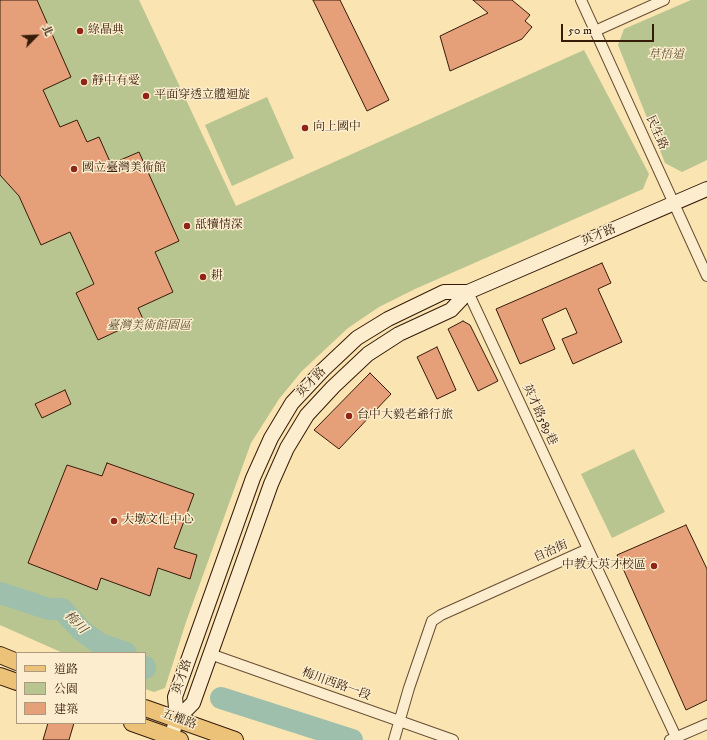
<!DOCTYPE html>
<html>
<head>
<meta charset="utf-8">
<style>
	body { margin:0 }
	#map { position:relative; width:707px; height:740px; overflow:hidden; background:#f9e4b2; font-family:"IM FELL DW Pica","Noto Serif TC",serif }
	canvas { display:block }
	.legend { position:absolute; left:16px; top:652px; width:130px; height:72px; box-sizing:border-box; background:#fbedcd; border:1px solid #ad997f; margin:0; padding:5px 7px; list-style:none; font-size:12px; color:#371b09 }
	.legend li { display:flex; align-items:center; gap:8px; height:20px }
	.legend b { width:20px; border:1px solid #ad997f }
	.north { position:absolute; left:16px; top:16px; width:40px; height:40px; -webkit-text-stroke:3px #fbedcd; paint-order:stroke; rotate:66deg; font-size:11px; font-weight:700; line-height:16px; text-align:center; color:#371b09 }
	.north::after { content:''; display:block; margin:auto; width:14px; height:18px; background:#371b09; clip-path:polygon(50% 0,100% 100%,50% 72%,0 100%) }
	.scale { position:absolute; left:561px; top:24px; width:93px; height:18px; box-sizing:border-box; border:2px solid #371b09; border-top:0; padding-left:5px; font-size:12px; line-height:14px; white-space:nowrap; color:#371b09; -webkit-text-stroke:3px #fbedcd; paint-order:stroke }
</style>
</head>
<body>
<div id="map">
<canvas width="707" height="740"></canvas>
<ul class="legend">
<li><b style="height:5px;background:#ecc279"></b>道路</li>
<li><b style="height:11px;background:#b8c590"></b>公園</li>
<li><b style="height:11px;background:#e5a07a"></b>建築</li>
</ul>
<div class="north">北</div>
<div class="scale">50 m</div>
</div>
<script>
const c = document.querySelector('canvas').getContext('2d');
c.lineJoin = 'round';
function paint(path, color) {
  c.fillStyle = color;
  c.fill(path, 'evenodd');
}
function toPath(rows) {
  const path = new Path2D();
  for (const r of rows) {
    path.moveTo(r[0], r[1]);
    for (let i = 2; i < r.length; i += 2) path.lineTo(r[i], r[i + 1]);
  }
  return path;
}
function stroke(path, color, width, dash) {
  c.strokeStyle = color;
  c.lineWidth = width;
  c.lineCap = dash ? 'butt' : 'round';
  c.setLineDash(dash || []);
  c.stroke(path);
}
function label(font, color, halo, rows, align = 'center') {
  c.font = font + ' "IM FELL DW Pica","Noto Serif TC",serif';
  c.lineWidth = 3;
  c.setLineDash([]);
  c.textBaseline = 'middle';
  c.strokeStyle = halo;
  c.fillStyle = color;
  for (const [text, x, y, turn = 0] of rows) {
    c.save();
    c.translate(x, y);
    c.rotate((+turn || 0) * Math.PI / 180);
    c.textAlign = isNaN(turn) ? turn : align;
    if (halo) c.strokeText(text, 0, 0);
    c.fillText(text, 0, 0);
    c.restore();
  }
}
const green = toPath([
	[0,0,139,0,236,206,584,50,649,174,643,189,415,289,379,307,348,328,302,371,279,399,251,443,186,622,165,688,154,692,145,689,145,653,63,653,0,625],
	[691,0,707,0,707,160,682,172,665,163,618,45,624,29],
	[267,97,294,158,232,186,205,125],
	[634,449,665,512,612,538,581,474]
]);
const river = toPath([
	[0,593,49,609,62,609,81,630,100,644,126,653],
	[145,667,145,668],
	[221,698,352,740]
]);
const building = toPath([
	[0,0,37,0,71,77,43,90,60,127,77,120,87,142,99,137,111,164,139,152,179,241,155,252,173,292,138,308,143,319,98,340,76,293,94,284,70,232,41,245,19,196,0,175,0,0],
	[313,0,340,0,389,100,367,111,313,0],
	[473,0,512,0,530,15,525,21,532,27,522,39,450,71,440,36,488,13,473,0],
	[602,263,611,283,598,289,622,342,573,364,562,339,577,333,566,308,542,319,555,349,520,364,496,309,602,263],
	[463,321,470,325,498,381,478,391,448,329,463,321],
	[437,347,456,390,437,399,417,357,437,347],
	[370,373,391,394,339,449,314,430,370,373],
	[65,390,71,404,42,418,35,404,65,390],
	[107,463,194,494,174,548,197,555,190,579,158,568,150,596,101,578,97,590,28,563,67,465,102,476,107,463],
	[686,525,707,569,707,700,686,710,617,555,686,525],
	[48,723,74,723,69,740,43,740,48,723]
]);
const minor = toPath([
	[581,0,707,276],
	[595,31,664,0],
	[468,292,588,549],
	[210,654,453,740],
	[394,740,409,688,432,621,441,615,588,549,676,737],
	[670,740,707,724]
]);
const secondary = toPath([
	[177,719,175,697,253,478,271,438,292,403,323,370,357,338,388,319,444,292,468,292],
	[170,740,177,719,193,703,271,484,287,448,307,415,333,387,368,354,399,334,451,310,468,292,707,189]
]);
const primary = toPath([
	[0,655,17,662],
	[0,676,17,682],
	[145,708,235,740],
	[132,723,180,740]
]);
const markers = [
	[80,31,4,"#8f2418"],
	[84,82,4,"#8f2418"],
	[146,96,4,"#8f2418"],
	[305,128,4,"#8f2418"],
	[74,169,4,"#8f2418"],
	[187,226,4,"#8f2418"],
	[203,277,4,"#8f2418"],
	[349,416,4,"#8f2418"],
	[114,521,4,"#8f2418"],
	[654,566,4,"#8f2418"]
];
const poiNames = [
	["綠晶典",88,31],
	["靜中有愛",92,82],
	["平面穿透立體迴旋",154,96],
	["向上國中",313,128],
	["國立臺灣美術館",82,169],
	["舐犢情深",195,226],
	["耕",211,277],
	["台中大毅老爺行旅",357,416],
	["大墩文化中心",122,521],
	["中教大英才校區",646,566,"right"]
];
const parkNames = [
	["草悟道",666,56],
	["臺灣美術館園區",149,327]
];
const streetNames = [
	["民生路",656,133,66],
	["英才路",599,236,-23],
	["英才路",312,383,-47],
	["英才路589巷",539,415,65],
	["自治街",551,552,-24],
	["英才路",183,677,-72],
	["梅川西路一段",336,685,20],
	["五權路",179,720,20]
];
const waterNames = [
	["梅川",75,623,45]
];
paint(green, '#b8c590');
stroke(river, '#9ebfab', 22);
paint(building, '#e5a07a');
stroke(building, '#371b09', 1);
stroke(minor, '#684d33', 12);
stroke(secondary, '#371b09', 16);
stroke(primary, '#371b09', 18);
stroke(minor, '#fbedcd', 10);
stroke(secondary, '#fbedcd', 14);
stroke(primary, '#ecc279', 16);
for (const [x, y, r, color] of markers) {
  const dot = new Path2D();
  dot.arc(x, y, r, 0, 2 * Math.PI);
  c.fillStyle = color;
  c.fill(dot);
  stroke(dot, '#fbedcd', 1.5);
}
label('12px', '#371b09', '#fbedcd', poiNames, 'left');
label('italic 12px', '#5e4e32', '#fbedcd', parkNames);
label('12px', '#371b09', '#fbedcd', streetNames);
label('italic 13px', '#564c3a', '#fbedcd', waterNames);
</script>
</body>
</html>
